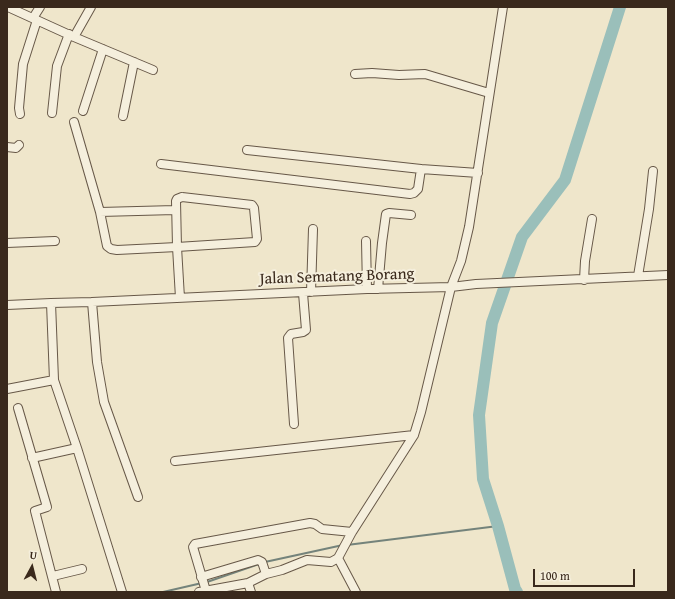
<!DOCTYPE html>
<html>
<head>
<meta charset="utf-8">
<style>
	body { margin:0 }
	#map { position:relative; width:675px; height:599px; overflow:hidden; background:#efe6cb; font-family:"Gentium Book Plus",serif }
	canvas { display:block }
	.frame { position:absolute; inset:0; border:8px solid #3a291c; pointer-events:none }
	.north { position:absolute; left:12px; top:547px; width:40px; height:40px; -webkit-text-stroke:3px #f5efdd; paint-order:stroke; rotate:7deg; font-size:11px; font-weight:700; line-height:16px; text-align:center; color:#3a291c }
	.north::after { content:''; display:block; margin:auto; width:14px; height:18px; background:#3a291c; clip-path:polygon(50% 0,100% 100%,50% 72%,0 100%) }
	.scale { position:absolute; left:533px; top:569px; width:102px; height:18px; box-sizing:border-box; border:2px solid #3a291c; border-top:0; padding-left:5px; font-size:12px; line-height:14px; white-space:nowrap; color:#3a291c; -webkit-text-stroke:3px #f5efdd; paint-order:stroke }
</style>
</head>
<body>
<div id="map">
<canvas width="675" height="599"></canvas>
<div class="frame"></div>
<div class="north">U</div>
<div class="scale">100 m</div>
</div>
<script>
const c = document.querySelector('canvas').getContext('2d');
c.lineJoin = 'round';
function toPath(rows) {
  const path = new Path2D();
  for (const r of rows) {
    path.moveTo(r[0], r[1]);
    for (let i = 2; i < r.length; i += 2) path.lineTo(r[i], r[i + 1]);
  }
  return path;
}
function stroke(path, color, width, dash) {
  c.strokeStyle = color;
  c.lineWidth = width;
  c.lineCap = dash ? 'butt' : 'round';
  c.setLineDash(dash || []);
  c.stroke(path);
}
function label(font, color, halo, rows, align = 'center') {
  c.font = font + ' "Gentium Book Plus",serif';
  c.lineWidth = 4;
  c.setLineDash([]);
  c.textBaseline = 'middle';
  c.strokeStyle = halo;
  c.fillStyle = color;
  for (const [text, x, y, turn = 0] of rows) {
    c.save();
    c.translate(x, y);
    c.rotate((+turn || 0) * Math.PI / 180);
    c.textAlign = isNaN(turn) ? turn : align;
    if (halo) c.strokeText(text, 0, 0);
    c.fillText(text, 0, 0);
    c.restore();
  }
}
const stream = toPath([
	[347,545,498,526],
	[265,562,343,545],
	[207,582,259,564],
	[163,592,202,583]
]);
const river = toPath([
	[517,592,515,589,498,526,483,479,479,415,492,323,522,237,565,180,620,7]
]);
const minor = toPath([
	[8,7,74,37,153,70],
	[33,18,40,7],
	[74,37,91,7],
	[355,74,372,73,399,75,425,74,489,93],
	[83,111,103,49],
	[52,113,57,66,69,34],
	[20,114,19,108,23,64,37,20],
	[123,116,134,62],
	[74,122,100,212,107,246,111,249,117,250,177,247,180,298],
	[7,147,16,148,19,145],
	[247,150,421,169,478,173],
	[161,164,410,194,414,193,418,189,421,169],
	[182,197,252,205,254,208,257,239,255,242,177,247,176,201,177,199,182,197],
	[100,212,175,210],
	[366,241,367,289],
	[7,243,55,241],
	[638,276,649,209,653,171],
	[584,280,585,261,592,219],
	[378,289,382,243,386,214,389,213,411,215],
	[311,292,313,229],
	[92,302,97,362,104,402,138,497],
	[7,305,51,303,92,302,367,289,451,287,476,284,668,275],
	[7,389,54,380],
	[18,408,47,507,35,511,56,592],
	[294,424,288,338,291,334,303,332,306,330,303,293],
	[77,448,122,592],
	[32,458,77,448,54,380,51,303],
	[175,461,414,435],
	[338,558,352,532,414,435,421,412,451,287,461,261,469,227,503,7],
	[53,576,82,569],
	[201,577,258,560,262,562,266,574],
	[248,583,251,592],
	[206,591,193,547,195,544,310,523,315,524,322,529,352,532],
	[199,592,248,583,266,574,282,570,307,560,331,562,338,558,356,592]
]);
const streetNames = [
	["Jalan Sematang Borang",337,277,-2]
];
stroke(stream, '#74837b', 2);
stroke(river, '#9abfba', 12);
stroke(minor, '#675848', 10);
stroke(minor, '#f5efdd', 8);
label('16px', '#3a291c', '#f5efdd', streetNames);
</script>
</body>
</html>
